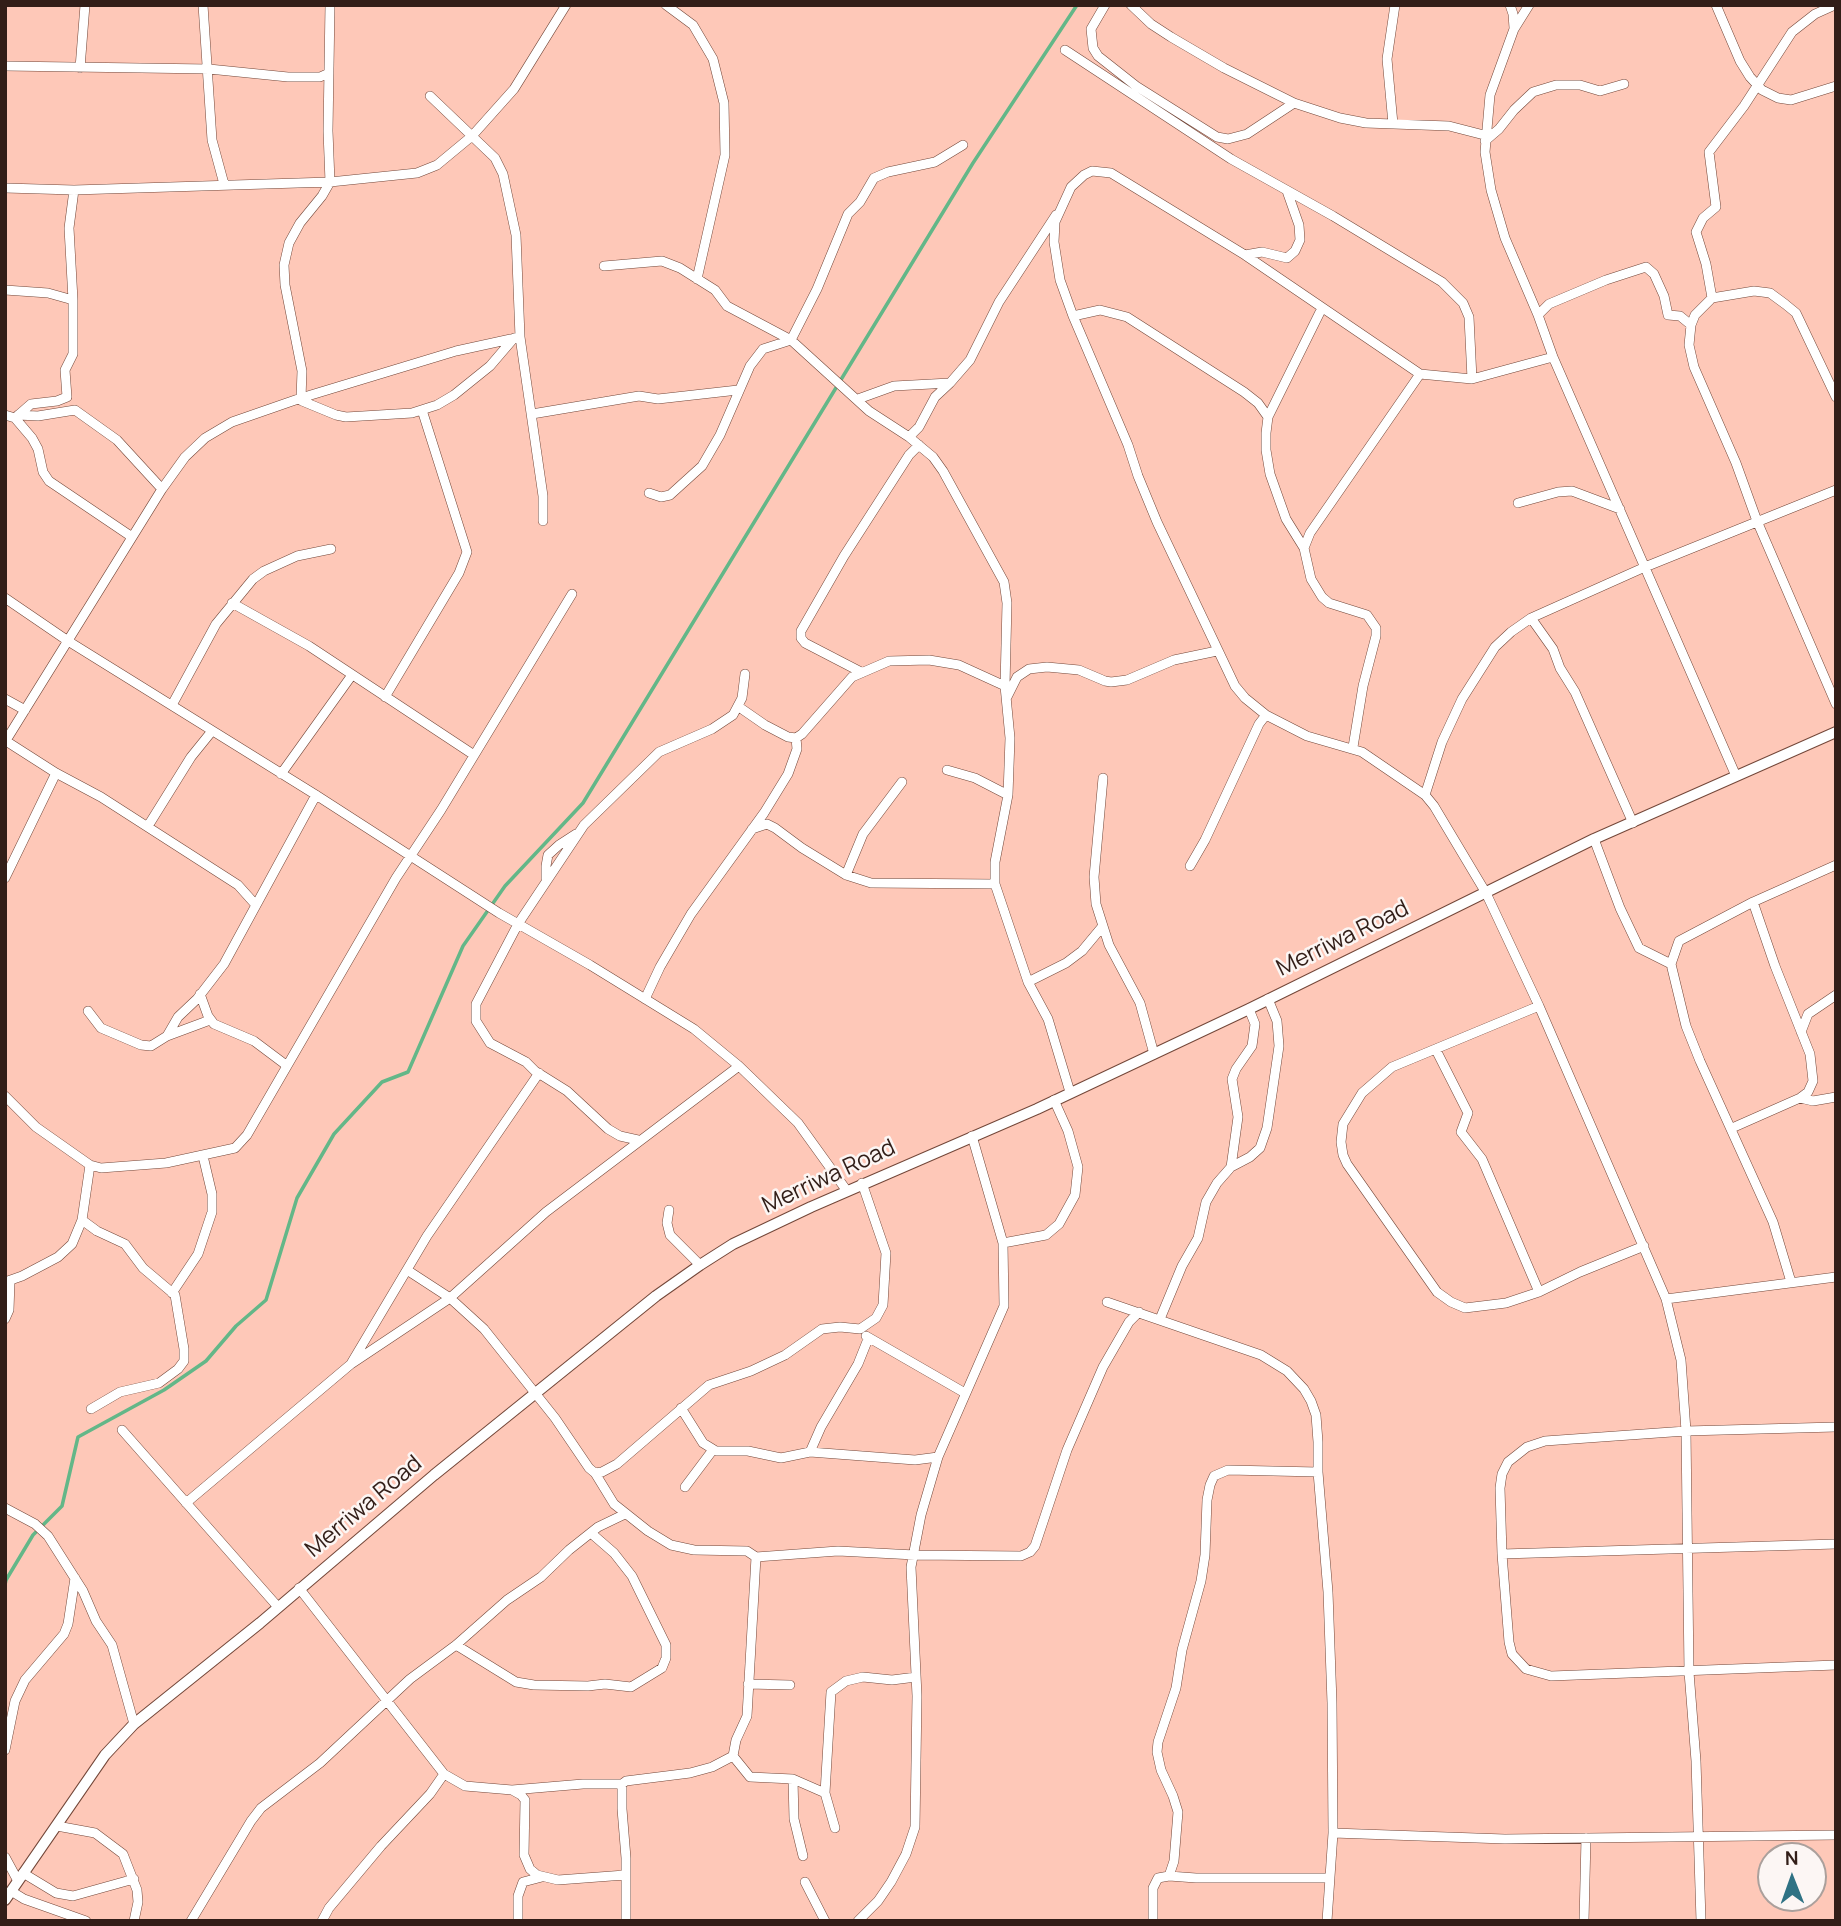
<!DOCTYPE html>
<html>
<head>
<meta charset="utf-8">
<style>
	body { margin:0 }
	#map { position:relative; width:1841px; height:1926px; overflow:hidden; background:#fec8b8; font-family:Manrope,sans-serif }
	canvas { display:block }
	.frame { position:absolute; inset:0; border:7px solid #321e18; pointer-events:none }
	.north { position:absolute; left:1757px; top:1842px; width:70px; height:70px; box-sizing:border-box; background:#fcf6f4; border:2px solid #aba09c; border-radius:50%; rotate:359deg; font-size:19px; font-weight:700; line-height:28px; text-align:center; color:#321e18 }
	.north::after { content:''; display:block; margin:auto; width:24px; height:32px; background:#2f7284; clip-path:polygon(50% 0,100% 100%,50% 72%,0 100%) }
</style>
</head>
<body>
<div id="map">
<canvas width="1841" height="1926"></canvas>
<div class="frame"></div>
<div class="north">N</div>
</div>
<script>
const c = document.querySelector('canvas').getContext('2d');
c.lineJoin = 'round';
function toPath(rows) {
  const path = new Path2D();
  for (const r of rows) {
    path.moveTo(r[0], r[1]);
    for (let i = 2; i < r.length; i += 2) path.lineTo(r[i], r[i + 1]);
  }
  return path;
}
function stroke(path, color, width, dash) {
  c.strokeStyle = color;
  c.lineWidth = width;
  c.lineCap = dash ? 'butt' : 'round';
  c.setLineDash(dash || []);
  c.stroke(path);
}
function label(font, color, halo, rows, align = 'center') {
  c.font = font + ' Manrope,sans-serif';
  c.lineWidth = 5;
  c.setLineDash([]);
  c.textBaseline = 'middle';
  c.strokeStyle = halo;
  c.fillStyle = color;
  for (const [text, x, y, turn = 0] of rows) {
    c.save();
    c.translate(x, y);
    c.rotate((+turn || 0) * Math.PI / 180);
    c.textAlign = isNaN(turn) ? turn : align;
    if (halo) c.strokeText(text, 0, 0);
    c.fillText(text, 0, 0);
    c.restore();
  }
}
const stream = toPath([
	[5,1585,6,1580,33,1535,62,1506,78,1437,164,1390,206,1361,236,1326,266,1300,297,1198,334,1134,382,1082,408,1072,463,946,505,886,583,803,973,163,1077,5]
]);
const minor = toPath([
	[203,5,212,140,224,184],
	[666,5,693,25,713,59,724,103,725,155,697,279],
	[1105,5,1091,29,1093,48,1098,56,1136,86,1217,137,1228,139,1247,134,1294,103],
	[1131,5,1151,24,1171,37,1224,68,1294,103,1340,118,1366,123,1449,126,1484,135],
	[1510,5,1513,14,1514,28],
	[1529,5,1514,29,1490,95,1485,152,1491,190,1505,238,1538,315,1553,357,1736,776],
	[1716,5,1740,61,1750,77,1762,90,1778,98,1791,100,1836,86],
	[1835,5,1815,14,1792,32,1744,106,1709,152,1716,207,1703,218,1696,232,1706,264,1712,298,1695,315,1691,325,1689,345,1694,367,1736,463,1757,521,1836,704],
	[1065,50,1231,159,1333,216,1442,282,1463,303,1469,317,1472,379],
	[5,66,209,69,288,77,320,77,329,73],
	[80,68,85,5],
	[430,96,495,158,503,174,516,235,520,337,543,496,543,521],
	[1393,124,1387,59,1395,5],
	[1485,141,1499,129,1514,110,1533,92,1556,85,1580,85,1600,91,1624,84],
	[5,188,74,190,330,182,417,173,437,165,472,136,514,89,566,5],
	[1245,255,1262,252,1287,258,1295,251,1300,240,1299,225,1287,191],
	[604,266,662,261,680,268,715,290,727,306,791,340,869,411,909,437,933,457,943,471,1004,582,1007,603,1005,686,1010,738,1008,795,995,862,995,884,1028,982,1048,1019,1070,1092],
	[5,290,48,293,73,300,73,354,65,370,67,397,57,401,31,404,15,418],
	[1712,298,1754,291,1770,293,1785,304,1796,313,1836,397],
	[73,300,69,228,74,190],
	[1538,315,1549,304,1606,280,1646,267,1654,274,1664,296,1668,315,1680,316,1691,325],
	[1073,316,1100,310,1127,317,1244,392,1258,403,1268,417],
	[1553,357,1472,379,1420,374,1245,255,1111,173,1092,171,1084,175,1071,187,1055,222,1054,242,1060,280,1073,316,1128,445,1138,476,1157,522,1235,686,1245,698,1266,715,1307,736,1362,752,1425,795,1434,806,1486,893,1539,1006,1666,1299,1681,1360,1686,1431,1689,1672,1696,1761,1701,1921],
	[301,398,302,371,285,285,284,265,289,243,300,223,322,196,330,182,328,131,330,5],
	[858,399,894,386,950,383],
	[302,401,336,415,346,417,412,413,437,405,454,395,490,366,514,338],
	[532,414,639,396,658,399,738,390],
	[5,415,15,418,32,438,38,449,43,472,49,481,132,537],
	[18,415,38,416,75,410,117,440,162,489],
	[909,437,919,427,935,397,950,383,970,360,999,302,1056,215],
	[649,493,661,497,670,495,702,466,720,435,750,366,763,349,791,340,817,289,848,214,860,202,874,178,888,172,935,162,963,145],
	[1518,503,1558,492,1572,491,1620,509],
	[1304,548,1286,519,1270,474,1266,450,1266,433,1268,417,1322,308],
	[5,598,68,641,316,795,499,913,590,965,694,1029,739,1066,798,1123,847,1191],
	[232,603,309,646,474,755],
	[1531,618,1553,649,1560,668,1575,692,1633,823],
	[861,672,805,643,801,638,801,631,844,556,909,455,919,445],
	[385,697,459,573,467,552,422,410],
	[1007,697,1017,677,1029,669,1047,667,1079,670,1105,681,1111,682,1127,680,1174,660,1217,651],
	[5,699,25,710],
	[172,705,216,624,253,579,264,571,297,556,331,549],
	[739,707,765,725,788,737,796,738,802,734,852,677,889,661,929,660,959,665,1005,686],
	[6,741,56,773,101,797,238,885,255,904],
	[5,742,162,489,185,457,205,438,232,422,301,398,456,351,520,337],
	[1353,747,1363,686,1376,636,1376,628,1367,615,1329,603,1322,597,1311,579,1304,548,1310,533,1420,374],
	[947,770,975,778,1008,795],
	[281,774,352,675],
	[1103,778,1094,877,1096,904,1109,945,1140,1003,1154,1054],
	[1425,795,1442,742,1462,699,1495,647,1511,632,1531,618,1645,567,1836,490],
	[148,826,191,757,212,731],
	[752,829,767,824,775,828,802,848,846,875,871,883,995,884],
	[1594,839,1620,908,1639,948,1671,964],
	[1190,866,1205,840,1259,724,1266,715],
	[846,875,863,834,902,782],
	[5,878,56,773],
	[546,879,546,866,548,855,559,845,576,834],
	[1028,982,1066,963,1082,951,1102,927],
	[200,994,208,1016,214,1024,254,1041,286,1065],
	[645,999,660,967,691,914,764,813,788,774,797,749,796,738],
	[1539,1006,1392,1067,1362,1093,1343,1124,1341,1142,1343,1155,1347,1164,1437,1292,1451,1302,1465,1308,1506,1303,1539,1292,1580,1272,1644,1246],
	[88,1011,101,1028,141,1045,151,1046,167,1036,178,1017,197,999,224,964,316,795],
	[1801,1032,1808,1014,1836,995],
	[167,1036,210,1020],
	[1436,1050,1468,1113,1461,1132,1482,1159,1539,1292],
	[5,1096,36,1127,90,1165,101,1168,166,1163,235,1148,247,1135,396,878,441,810,572,594],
	[1800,1098,1813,1101,1836,1097],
	[1732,1128,1800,1098,1808,1092,1813,1081,1810,1054,1775,966,1753,902],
	[638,1140,620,1136,608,1129,567,1091,535,1071,526,1062,490,1043,476,1021,476,1004,518,924,584,825,659,752,712,729,733,715,742,698,745,674],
	[1231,1167,1250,1157,1260,1148,1267,1128,1279,1046,1277,1021,1268,999],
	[669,1210,667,1223,670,1235,700,1265],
	[82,1220,97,1231,125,1244,143,1268,175,1295,184,1349,184,1361,178,1369,159,1383,120,1392,91,1409],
	[1003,1243,1046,1235,1059,1224,1075,1195,1078,1167,1068,1131,1054,1100],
	[407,1270,450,1298,484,1329,555,1418,589,1468,595,1473,602,1472,617,1464,709,1385,751,1371,785,1355,822,1329,840,1327,860,1329,876,1318,883,1305,886,1253,862,1183],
	[5,1282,22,1276,58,1257,72,1244,82,1220,90,1165],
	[1791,1282,1773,1222,1700,1061,1686,1026,1671,964,1679,941,1753,902,1836,865],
	[172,1293,198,1254,212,1212,212,1194,203,1156],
	[1666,1299,1836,1277],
	[1107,1302,1261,1355,1287,1371,1304,1389,1311,1401,1316,1415,1318,1442,1318,1472,1328,1592,1332,1703,1333,1833,1327,1921],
	[5,1319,9,1310,10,1281],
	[1160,1319,1182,1266,1198,1238,1206,1202,1217,1183,1231,1167,1238,1117,1232,1079,1236,1069,1252,1046,1255,1024,1249,1009],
	[866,1336,965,1393],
	[352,1362,427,1236,539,1073],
	[681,1408,703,1443,716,1451,748,1451,781,1458,810,1452,915,1460,938,1457],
	[1836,1427,1686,1431,1545,1441,1527,1447,1508,1462,1502,1474,1500,1488,1502,1554,1509,1642,1512,1654,1526,1669,1551,1676,1836,1665],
	[122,1430,278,1607],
	[810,1452,821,1427,858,1364,868,1339],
	[595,1473,614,1504,648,1531,671,1545,694,1550,747,1551,756,1557,838,1551,915,1555,1021,1556,1030,1552,1035,1546,1067,1450,1103,1367,1129,1322,1139,1312],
	[685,1487,712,1451],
	[186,1503,351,1364,450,1298,546,1212,739,1066],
	[5,1508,35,1524,48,1536,83,1591,96,1621,112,1645,134,1724],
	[1502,1554,1836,1544],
	[299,1588,444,1774,430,1794,381,1846,329,1908,322,1921],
	[456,1645,516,1682,534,1685,588,1686,605,1684,631,1687,662,1668,666,1658,666,1645,632,1576,614,1553,591,1533],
	[748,1684,790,1685],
	[5,1750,15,1701,25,1680,64,1634,68,1624,75,1578],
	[733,1756,750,1777,793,1779,825,1793],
	[444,1774,465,1786,512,1790,521,1795,525,1800,524,1855,530,1869,537,1875,558,1880,625,1875],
	[793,1779,794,1819,803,1856],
	[512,1790,583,1784,622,1784],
	[57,1826,95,1833,123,1854,137,1890,138,1902,134,1921],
	[835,1828,825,1793,831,1692,846,1681,863,1677,892,1680,916,1677],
	[1333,1833,1505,1839,1836,1835],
	[5,1857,18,1881],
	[23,1873,56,1893,73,1896,134,1879],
	[1169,1876,1174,1861,1178,1812,1173,1796,1161,1770,1157,1752,1158,1742,1176,1688,1182,1650,1201,1581,1205,1555,1207,1500,1210,1485,1214,1476,1228,1470,1318,1472],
	[805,1882,825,1921],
	[11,1891,24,1899,86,1921],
	[191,1921,251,1821,261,1808,320,1763,410,1679,456,1645,507,1600,541,1577,569,1550,598,1527,625,1514],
	[518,1921,518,1896,523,1882,542,1877],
	[626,1921,626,1858,622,1809,622,1784,626,1781,690,1773,712,1767,733,1756,736,1740,747,1716,756,1557],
	[858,1921,878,1901,891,1882,906,1854,915,1827,917,1696,911,1567,921,1515,938,1457,1004,1306,1003,1243,972,1136],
	[1153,1921,1153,1888,1158,1878,1169,1876,1196,1878,1330,1878],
	[1584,1921,1586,1838]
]);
const tertiary = toPath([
	[5,1900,105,1755,134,1724,260,1623,434,1475,656,1296,700,1265,733,1244,811,1207,1037,1109,1249,1009,1594,839,1836,732]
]);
const streetNames = [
	["Merriwa Road",1343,939,-26],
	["Merriwa Road",829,1177,-25],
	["Merriwa Road",364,1507,-40]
];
stroke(stream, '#63b788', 3.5);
stroke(minor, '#734739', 10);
stroke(tertiary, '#734739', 12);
stroke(minor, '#fff', 9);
stroke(tertiary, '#fff', 10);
label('23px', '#321e18', '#fcf6f4', streetNames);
</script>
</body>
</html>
